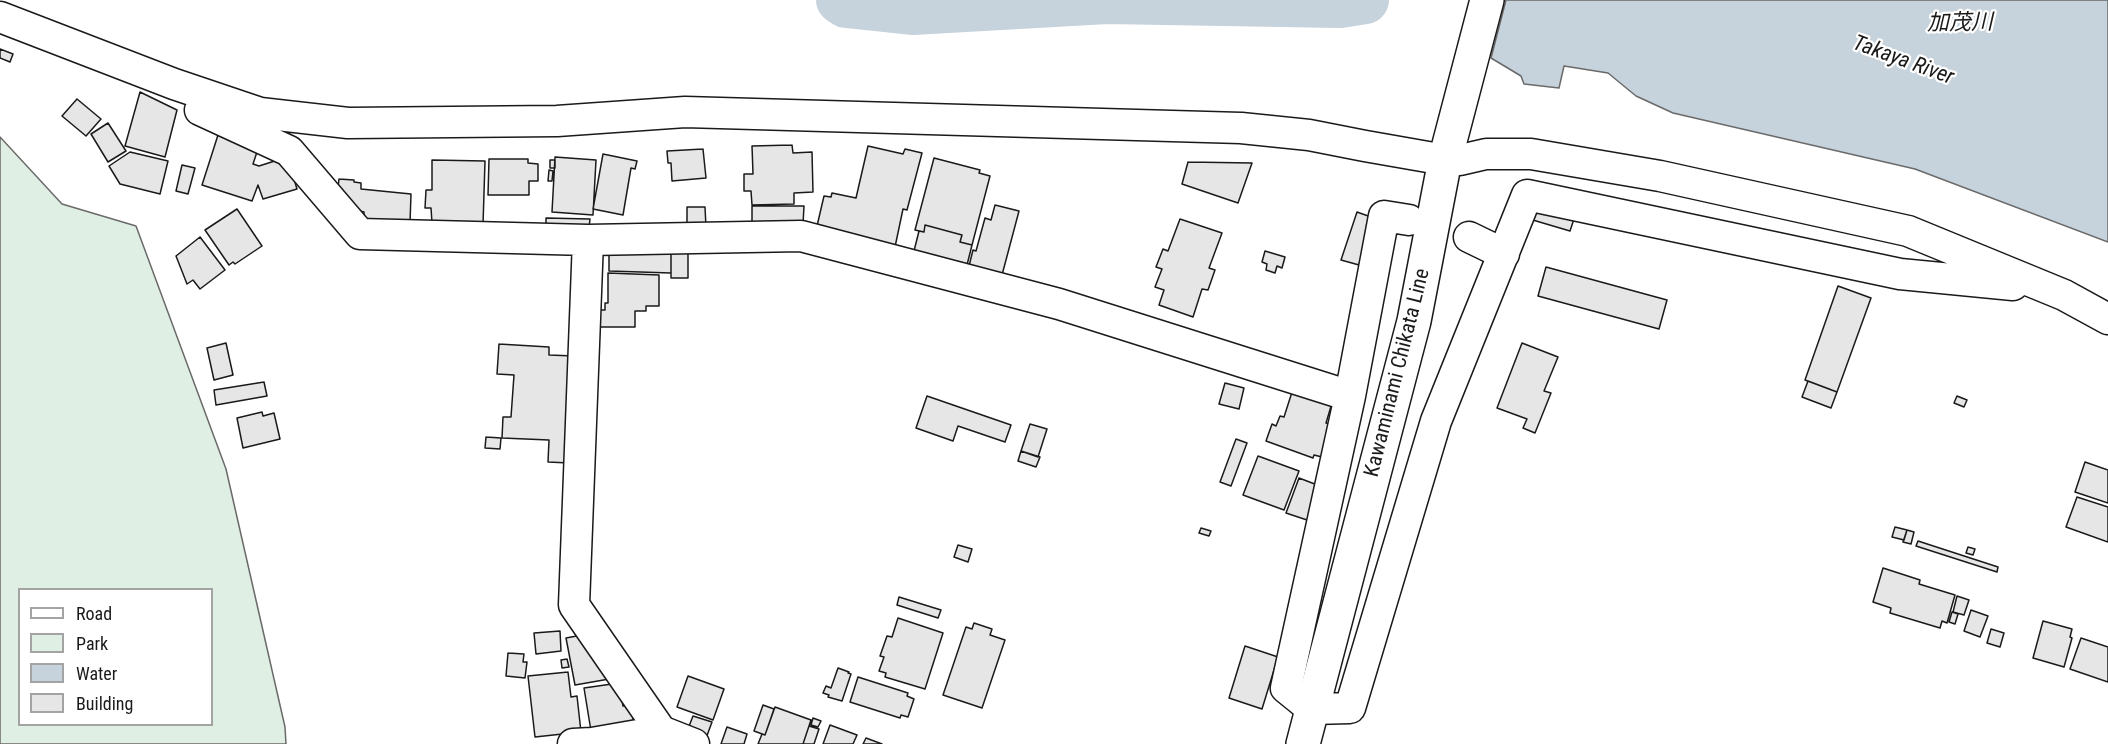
<!DOCTYPE html>
<html>
<head>
<meta charset="utf-8">
<style>
	body { margin:0 }
	#map { position:relative; width:2108px; height:744px; overflow:hidden; background:#fff; font-family:"Roboto Condensed",sans-serif }
	canvas { display:block }
	.legend { position:absolute; left:18px; top:588px; width:195px; height:138px; box-sizing:border-box; background:#fff; border:2px solid #a3a3a3; margin:0; padding:8px 10px; list-style:none; font-size:18px; color:#1a1a1a }
	.legend li { display:flex; align-items:center; gap:12px; height:30px }
	.legend b { width:30px; border:2px solid #a3a3a3 }
</style>
</head>
<body>
<div id="map">
<canvas width="2108" height="744"></canvas>
<ul class="legend">
<li><b style="height:8px;background:#fff"></b>Road</li>
<li><b style="height:16px;background:#e0efe3"></b>Park</li>
<li><b style="height:16px;background:#c6d2dc"></b>Water</li>
<li><b style="height:16px;background:#e6e6e6"></b>Building</li>
</ul>
</div>
<script>
const c = document.querySelector('canvas').getContext('2d');
c.lineJoin = 'round';
function paint(path, color) {
  c.fillStyle = color;
  c.fill(path, 'evenodd');
}
function toPath(rows) {
  const path = new Path2D();
  for (const r of rows) {
    path.moveTo(r[0], r[1]);
    for (let i = 2; i < r.length; i += 2) path.lineTo(r[i], r[i + 1]);
  }
  return path;
}
function stroke(path, color, width, dash) {
  c.strokeStyle = color;
  c.lineWidth = width;
  c.lineCap = dash ? 'butt' : 'round';
  c.setLineDash(dash || []);
  c.stroke(path);
}
function label(font, color, halo, rows, align = 'center') {
  c.font = font + ' "Roboto Condensed","Noto Sans JP",sans-serif';
  c.lineWidth = 4.5;
  c.setLineDash([]);
  c.textBaseline = 'middle';
  c.strokeStyle = halo;
  c.fillStyle = color;
  for (const [text, x, y, turn = 0] of rows) {
    c.save();
    c.translate(x, y);
    c.rotate((+turn || 0) * Math.PI / 180);
    c.textAlign = isNaN(turn) ? turn : align;
    if (halo) c.strokeText(text, 0, 0);
    c.fillText(text, 0, 0);
    c.restore();
  }
}
const green = toPath([
	[0,137,62,204,136,226,226,469,285,727,286,744,0,744,0,137],
	[20,590,212,590,212,724,20,724,20,590]
]);
const water = toPath([
	[1506,0,2108,0,2108,242,1915,169,1673,113,1636,96,1608,73,1564,66,1559,88,1524,84,1521,76,1491,58,1506,0]
]);
const river = toPath([
	[840,0,846,4,912,11,1107,0,1340,4,1365,0]
]);
const building = toPath([
	[0,49,13,54,10,62,0,58,0,49],
	[140,92,177,110,165,157,125,146,140,92],
	[77,99,101,119,86,136,62,116,77,99],
	[108,123,126,151,108,162,91,134,108,123],
	[218,135,258,149,253,164,259,166,281,159,290,166,297,189,263,199,258,185,252,201,202,185,218,135],
	[792,145,793,153,812,152,813,192,794,193,794,204,752,205,751,191,744,191,744,174,753,174,752,146,792,145],
	[868,146,903,154,905,149,922,153,907,210,903,209,895,247,817,226,824,196,831,197,832,193,856,198,868,146],
	[703,149,706,178,672,181,671,163,668,163,667,151,703,149],
	[130,152,168,161,160,194,120,184,109,166,130,152],
	[603,154,637,161,635,169,631,168,623,215,593,209,603,154],
	[555,157,596,160,593,215,552,212,555,157],
	[934,158,980,170,979,173,990,176,972,245,960,242,962,235,925,225,924,232,915,230,934,158],
	[489,159,528,159,528,163,538,164,538,181,529,181,529,195,488,195,489,159],
	[432,160,485,161,483,225,432,223,431,208,425,208,426,190,432,190,432,160],
	[550,160,555,160,555,168,550,168,550,160],
	[1188,162,1252,163,1238,203,1182,184,1188,162],
	[182,165,195,168,188,194,176,191,182,165],
	[549,170,553,171,552,181,548,181,549,170],
	[339,179,354,180,354,182,361,183,361,189,411,194,410,223,364,220,364,212,355,210,337,195,339,179],
	[1540,202,1576,213,1570,231,1526,218,1540,202],
	[995,205,1019,211,1002,275,969,266,973,250,976,251,985,218,991,220,995,205],
	[752,206,804,206,803,224,752,224,752,206],
	[687,207,705,207,706,227,687,228,687,207],
	[237,209,262,246,235,264,233,262,229,265,205,230,237,209],
	[1357,212,1371,217,1359,265,1341,260,1357,212],
	[546,218,590,219,589,228,546,228,546,218],
	[1180,219,1222,233,1209,268,1215,270,1208,290,1202,289,1193,317,1159,305,1164,290,1155,287,1162,269,1156,267,1163,249,1168,251,1180,219],
	[925,225,962,235,960,242,972,245,967,265,914,251,919,231,924,232,925,225],
	[200,237,225,270,200,289,193,280,187,284,176,256,200,237],
	[671,250,671,273,609,271,609,251,671,250],
	[671,250,688,251,688,278,671,278,671,250],
	[1265,251,1285,257,1282,268,1277,266,1275,273,1266,270,1267,264,1262,262,1265,251],
	[1546,267,1667,300,1659,329,1538,296,1546,267],
	[608,273,659,275,659,306,646,306,646,311,635,311,635,327,599,327,599,310,605,310,605,303,608,303,608,273],
	[1838,286,1871,298,1837,392,1805,380,1838,286],
	[226,343,233,375,214,380,207,348,226,343],
	[1522,343,1558,357,1544,391,1551,393,1535,433,1523,428,1527,419,1497,408,1522,343],
	[499,344,549,347,549,355,574,356,569,463,548,462,549,440,502,438,503,417,511,417,514,375,497,374,499,344],
	[1808,381,1837,392,1831,408,1802,397,1808,381],
	[264,382,267,396,216,405,214,390,264,382],
	[1225,383,1244,388,1239,409,1219,404,1225,383],
	[1293,389,1332,403,1326,423,1332,425,1326,458,1314,455,1313,458,1266,441,1272,424,1276,426,1280,416,1284,417,1293,389],
	[927,396,1011,425,1005,442,958,426,953,441,916,428,927,396],
	[1957,396,1967,400,1964,407,1954,403,1957,396],
	[262,412,263,416,274,413,280,439,243,448,237,418,262,412],
	[1030,424,1047,429,1038,457,1021,451,1030,424],
	[486,437,501,438,500,449,485,448,486,437],
	[1236,439,1247,443,1231,486,1220,482,1236,439],
	[1021,451,1040,457,1036,467,1018,461,1021,451],
	[1258,456,1299,471,1284,510,1243,495,1258,456],
	[2085,462,2108,470,2108,503,2075,492,2085,462],
	[1299,478,1320,486,1307,520,1286,513,1299,478],
	[2077,497,2108,507,2108,542,2066,527,2077,497],
	[1895,527,1907,530,1904,540,1892,537,1895,527],
	[1201,528,1211,531,1209,536,1199,533,1201,528],
	[1907,530,1914,532,1911,544,1903,542,1907,530],
	[1918,541,1998,567,1997,572,1916,546,1918,541],
	[958,545,972,549,968,562,954,557,958,545],
	[1968,547,1975,549,1973,555,1966,553,1968,547],
	[1883,568,1920,580,1919,584,1955,595,1947,623,1942,621,1940,628,1890,613,1891,608,1873,602,1883,568],
	[1957,596,1969,600,1964,615,1953,612,1957,596],
	[899,597,941,610,938,618,897,605,899,597],
	[1971,610,1988,616,1980,637,1964,631,1971,610],
	[1952,612,1958,614,1955,624,1949,622,1952,612],
	[898,618,943,633,925,689,885,677,886,673,879,671,884,657,880,656,887,636,892,637,898,618],
	[2043,621,2072,629,2070,637,2072,638,2064,667,2033,658,2043,621],
	[974,623,992,629,990,635,1005,640,982,708,943,695,966,627,972,629,974,623],
	[1991,629,2004,633,2000,647,1987,643,1991,629],
	[560,631,561,651,536,654,534,633,560,631],
	[582,635,615,678,575,685,566,638,582,635],
	[2081,638,2108,647,2108,682,2070,669,2081,638],
	[1245,646,1278,657,1262,709,1229,698,1245,646],
	[508,653,524,654,523,662,527,662,525,678,506,676,508,653],
	[567,659,569,667,562,668,561,660,567,659],
	[838,668,849,672,848,673,851,674,842,701,828,697,829,695,823,693,826,686,831,688,838,668],
	[568,672,571,697,577,696,581,732,535,737,528,676,568,672],
	[688,676,724,689,713,720,677,707,688,676],
	[858,677,908,693,907,696,914,699,908,717,901,715,900,718,850,702,858,677],
	[619,683,623,706,631,705,634,725,591,731,584,688,619,683],
	[763,705,774,709,765,735,754,731,763,705],
	[775,707,811,720,803,744,758,744,762,734,765,735,775,707],
	[693,716,712,722,705,741,686,734,693,716],
	[813,718,821,721,818,727,811,725,813,718],
	[830,725,857,735,853,744,823,744,830,725],
	[809,726,819,729,814,744,803,744,809,726],
	[727,727,747,734,744,744,721,744,727,727],
	[866,738,882,744,863,744,866,738]
]);
const minor = toPath([
	[0,17,174,84,260,113,348,123,557,121,685,112,1241,128,1309,135,1365,146,1445,160,1460,160,1486,154,1531,154,1660,176,1908,231,2064,295,2108,319],
	[200,110,289,151,360,234,588,240,801,236,1059,304,1350,396],
	[1409,220,1384,216,1350,396,1286,688,1312,709,1350,708,1436,421,1527,195,1900,274,2013,285],
	[1469,237,1504,254],
	[588,240,574,605,661,731,694,744],
	[573,744,592,743,661,731]
]);
const major = toPath([
	[1303,744,1414,321,1445,160,1487,0]
]);
const streetNames = [
	["Kawaminami Chikata Line",1398,373,-76]
];
const waterNames = [
	["加茂川",1960,24,-1],
	["Takaya River",1903,61,20]
];
paint(green, '#e0efe3');
stroke(green, '#6a6a6a', 1.5);
paint(water, '#c6d2dc');
stroke(water, '#6a6a6a', 1.5);
stroke(river, '#c6d2dc', 48);
paint(building, '#e6e6e6');
stroke(building, '#1a1a1a', 1.5);
stroke(minor, '#1a1a1a', 33);
stroke(major, '#1a1a1a', 36);
stroke(minor, '#fff', 30);
stroke(major, '#fff', 33);
label('21px', '#1a1a1a', '#fff', streetNames);
label('italic 22px', '#1a1a1a', '#fff', waterNames);
</script>
</body>
</html>
